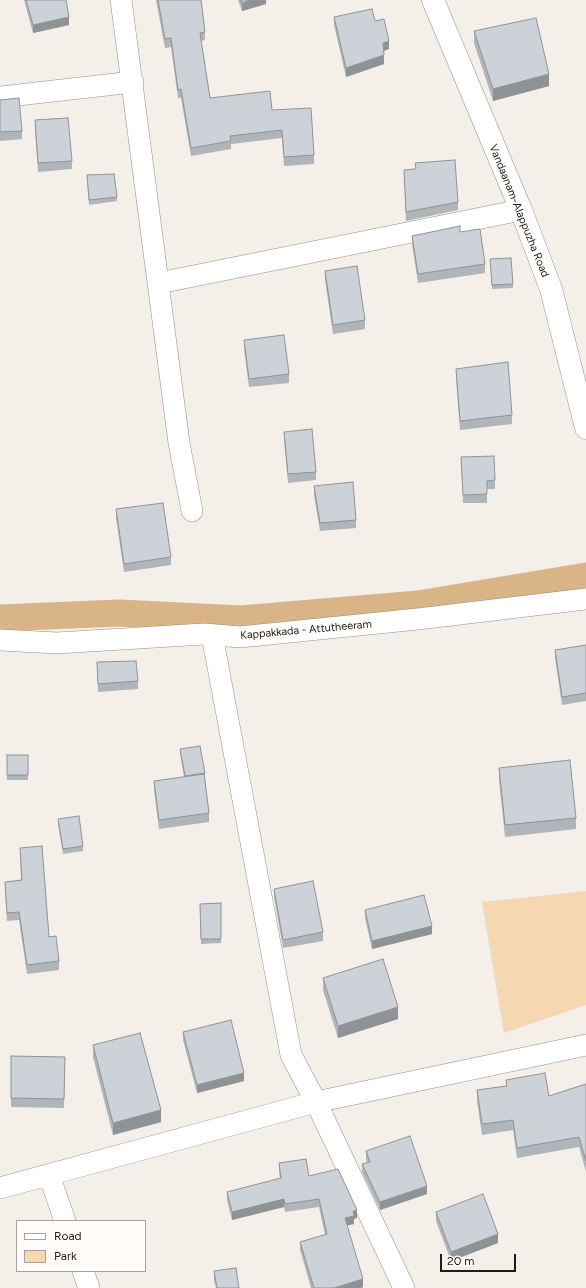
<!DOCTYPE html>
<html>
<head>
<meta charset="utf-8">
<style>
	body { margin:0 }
	#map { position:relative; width:586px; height:1288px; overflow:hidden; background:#f4efe8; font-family:Figtree,sans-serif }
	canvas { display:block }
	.legend { position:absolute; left:16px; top:1220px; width:130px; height:52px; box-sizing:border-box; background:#fffcfa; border:1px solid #a5a2a0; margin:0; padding:5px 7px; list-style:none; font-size:12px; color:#1e1c1a }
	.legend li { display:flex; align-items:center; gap:8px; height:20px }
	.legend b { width:20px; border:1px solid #a5a2a0 }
	.scale { position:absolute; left:440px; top:1254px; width:76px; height:18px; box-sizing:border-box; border:2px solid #1e1c1a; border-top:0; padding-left:5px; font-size:12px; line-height:14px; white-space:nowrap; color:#1e1c1a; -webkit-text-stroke:3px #fffcfa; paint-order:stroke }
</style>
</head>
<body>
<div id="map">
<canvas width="586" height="1288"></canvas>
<ul class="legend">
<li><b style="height:5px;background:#fff"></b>Road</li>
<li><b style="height:11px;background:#f5d7b2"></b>Park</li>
</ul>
<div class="scale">20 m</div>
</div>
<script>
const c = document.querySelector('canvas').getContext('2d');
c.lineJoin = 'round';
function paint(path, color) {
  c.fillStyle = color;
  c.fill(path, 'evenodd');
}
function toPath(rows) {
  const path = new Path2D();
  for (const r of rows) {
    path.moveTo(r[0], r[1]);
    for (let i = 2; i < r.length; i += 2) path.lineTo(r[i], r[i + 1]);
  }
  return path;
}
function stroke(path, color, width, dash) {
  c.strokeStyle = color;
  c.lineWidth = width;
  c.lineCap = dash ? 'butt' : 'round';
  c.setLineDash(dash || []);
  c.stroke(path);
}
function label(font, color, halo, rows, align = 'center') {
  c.font = font + ' Figtree,sans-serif';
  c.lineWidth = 4;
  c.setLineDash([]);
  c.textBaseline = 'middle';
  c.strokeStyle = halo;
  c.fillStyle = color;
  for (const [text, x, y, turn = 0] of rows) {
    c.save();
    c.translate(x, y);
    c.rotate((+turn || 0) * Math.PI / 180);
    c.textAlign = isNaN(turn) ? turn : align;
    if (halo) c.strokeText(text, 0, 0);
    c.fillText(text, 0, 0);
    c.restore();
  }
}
const green = toPath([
	[586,891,586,1005,504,1033,482,902]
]);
const canal = toPath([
	[0,618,119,613,241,619,418,604,586,576]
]);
const minor = toPath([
	[121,0,179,443,192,511],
	[0,97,133,82],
	[159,283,521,210],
	[212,635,291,1055,316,1102,404,1288],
	[0,640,57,643,204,634,240,637,418,619,586,599],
	[49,1175,65,1221],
	[0,1188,316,1102,586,1045],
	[83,1271,89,1288]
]);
const secondary = toPath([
	[433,0,521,210,551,289,586,428]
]);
const wall = toPath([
	[24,0,66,0,69,25,33,33],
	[156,0,201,0,205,32,205,40,201,41,210,98,272,110,314,155,314,164,284,166,282,138,231,144,231,149,191,156,181,98,178,98,171,47,165,48],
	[238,0,266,0,266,4,242,11],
	[334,17,375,21,389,49,384,51,384,64,346,77,334,25],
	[474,31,549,86,493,101,474,43],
	[0,100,22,131,22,139,0,141],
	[35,120,72,161,72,169,38,172,35,129],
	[404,170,458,202,458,210,406,221],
	[87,175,117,197,117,201,89,205],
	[460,232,485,264,485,273,418,283,412,244,412,236],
	[490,259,513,284,513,288,492,289],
	[325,271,365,320,365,329,333,334,325,280],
	[244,340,289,374,289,383,249,387,244,349],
	[456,369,512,415,512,424,460,430,456,378],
	[284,432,316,472,316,480,288,483,284,440],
	[461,457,495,480,495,489,487,489,487,503,463,503],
	[314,486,356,520,356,528,320,531,314,495],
	[116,509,171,557,171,565,124,572,116,518],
	[586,645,586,701,562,705,555,658,555,650],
	[97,662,138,681,138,689,98,692],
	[180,749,205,773,205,778,209,813,209,822,159,829,154,790,154,781,184,777,180,753],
	[7,755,28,755,28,780,7,780],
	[499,768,576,818,576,829,505,837,499,780],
	[58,819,83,846,83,851,63,854,58,824],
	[20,848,49,937,59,961,59,970,27,974,19,920,7,921,5,890,5,882,21,880],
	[274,889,323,932,323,941,283,948,274,897],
	[221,903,221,943,201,944,200,904],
	[365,910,432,934,372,949,365,918],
	[323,978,398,1019,338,1038,323,990],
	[183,1032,244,1081,197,1093,183,1040],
	[93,1045,161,1122,113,1135,93,1057],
	[11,1056,65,1057,64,1108,11,1107],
	[506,1080,549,1096,586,1084,586,1172,579,1147,517,1158,513,1130,482,1135,477,1101,477,1090,506,1086],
	[366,1151,427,1194,380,1210,362,1172,362,1164,367,1163,366,1159],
	[279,1163,309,1176,357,1218,354,1219,354,1224,347,1225,363,1287,361,1288,311,1288,300,1250,300,1242,325,1235,319,1207,285,1212,284,1207,232,1220,227,1200,227,1192,280,1179,279,1171],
	[436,1212,498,1243,451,1261,436,1221],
	[214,1271,239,1288,216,1288,214,1280]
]);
const shadedWall = toPath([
	[251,0,266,0,266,4,242,11,242,3],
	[69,17,69,25,33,33,33,25],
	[389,41,389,49,383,51,383,43],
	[384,55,384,64,346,77,346,68],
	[549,74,549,86,493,101,493,89],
	[432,926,432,934,372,949,372,941],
	[398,1007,398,1019,338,1038,338,1026],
	[244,1073,244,1081,197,1093,197,1085],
	[161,1110,161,1122,113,1135,113,1123],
	[427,1186,427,1194,380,1210,380,1202],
	[284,1199,284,1207,232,1220,232,1212],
	[357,1210,357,1218,354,1219,354,1224,345,1226,345,1218,353,1211],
	[498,1234,498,1243,451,1261,451,1252],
	[363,1279,363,1287,361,1288,334,1288]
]);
const building = toPath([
	[26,0,66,0,69,17,33,25,26,0],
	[158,0,201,0,205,32,200,33,210,98,270,91,272,110,311,108,314,155,284,157,282,130,230,136,231,141,191,148,181,89,178,90,171,38,165,39,158,0],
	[241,0,251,0,242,3,241,0],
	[372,9,375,21,384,19,389,41,383,43,384,55,346,68,334,17,372,9],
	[536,18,549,74,493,89,474,31,536,18],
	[19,98,22,131,0,132,0,100,19,98],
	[68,118,72,161,38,163,35,120,68,118],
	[455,160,458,202,406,212,404,170,416,169,415,163,455,160],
	[114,174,117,197,89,200,87,175,114,174],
	[460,226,460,232,480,229,485,264,418,274,412,236,460,226],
	[511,258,513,284,492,285,490,259,511,258],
	[357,266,365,320,333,325,325,271,357,266],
	[284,335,289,374,249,379,244,340,284,335],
	[508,362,512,415,460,421,456,369,508,362],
	[312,429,316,472,288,474,284,432,312,429],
	[494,456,495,480,487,481,487,494,463,495,461,457,494,456],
	[353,482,356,520,320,523,314,486,353,482],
	[163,503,171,557,124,564,116,509,163,503],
	[586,645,586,693,562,697,555,650,586,645],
	[136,661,138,681,98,684,97,662,136,661],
	[200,746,205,773,185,776,180,749,200,746],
	[7,755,28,755,28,775,7,775,7,755],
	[570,760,576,818,505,825,499,768,570,760],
	[204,774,209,813,159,820,154,781,204,774],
	[79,816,83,846,63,849,58,819,79,816],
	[42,846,49,937,56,936,59,961,27,965,19,912,7,913,5,882,22,880,20,848,42,846],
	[313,881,323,932,283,940,274,889,313,881],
	[424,895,432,926,372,941,365,910,424,895],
	[221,903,221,939,201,939,200,904,221,903],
	[383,959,398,1007,338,1026,323,978,383,959],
	[231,1020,244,1073,197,1085,183,1032,231,1020],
	[140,1033,161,1110,113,1123,93,1045,140,1033],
	[11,1056,65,1057,64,1099,11,1098,11,1056],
	[545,1073,549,1096,586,1084,586,1161,579,1137,517,1148,513,1120,482,1124,477,1090,507,1086,506,1080,545,1073],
	[410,1136,427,1186,380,1202,362,1164,370,1162,366,1151,410,1136],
	[306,1159,309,1176,338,1169,357,1210,353,1211,354,1216,345,1218,363,1279,334,1288,314,1288,300,1242,327,1234,319,1199,285,1204,284,1199,232,1212,227,1192,281,1178,279,1163,306,1159],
	[483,1194,498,1234,451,1252,436,1212,483,1194],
	[236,1268,239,1288,217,1288,214,1271,236,1268]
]);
const streetNames = [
	["Vandaanam-Alappuzha Road",519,211,68],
	["Kappakkada - Attutheeram",306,630,-5]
];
paint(green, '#f5d7b2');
stroke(canal, '#d8b487', 27);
stroke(minor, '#948f8a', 22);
stroke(secondary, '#948f8a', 23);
stroke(minor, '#fff', 21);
stroke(secondary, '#fff', 22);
paint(wall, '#afb5b9');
paint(shadedWall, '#8f9396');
paint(building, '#ccd2d7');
stroke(building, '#8f9396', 1);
label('11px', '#1e1c1a', '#fffcfa', streetNames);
</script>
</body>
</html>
